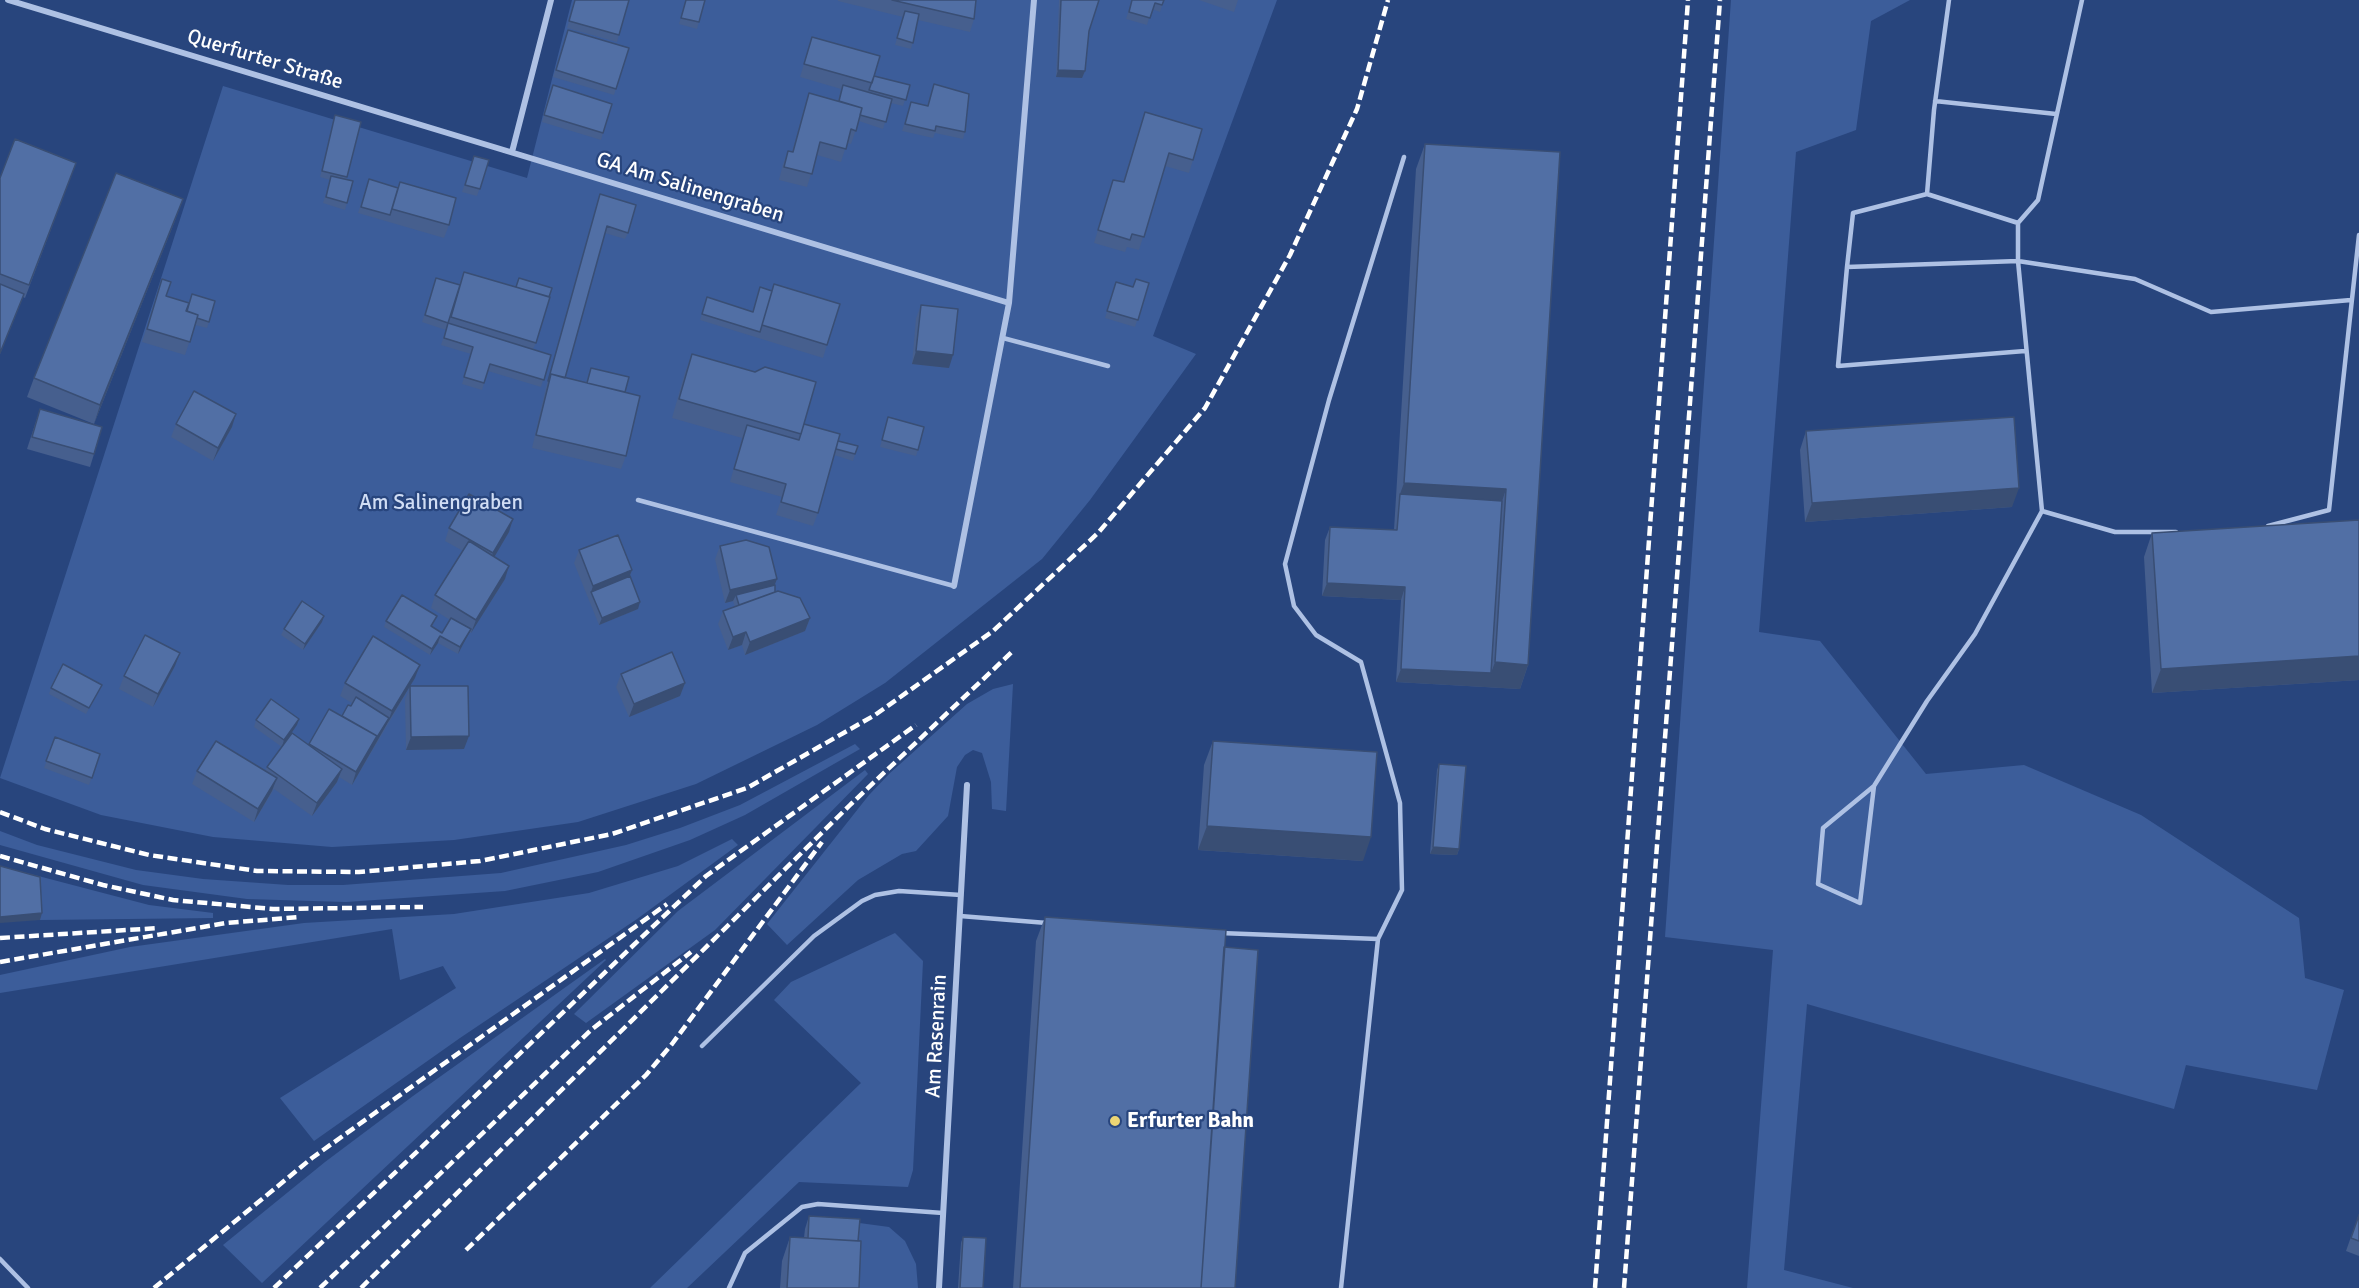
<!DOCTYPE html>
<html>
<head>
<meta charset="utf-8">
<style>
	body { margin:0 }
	canvas { display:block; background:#28457d }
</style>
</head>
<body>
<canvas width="2359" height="1288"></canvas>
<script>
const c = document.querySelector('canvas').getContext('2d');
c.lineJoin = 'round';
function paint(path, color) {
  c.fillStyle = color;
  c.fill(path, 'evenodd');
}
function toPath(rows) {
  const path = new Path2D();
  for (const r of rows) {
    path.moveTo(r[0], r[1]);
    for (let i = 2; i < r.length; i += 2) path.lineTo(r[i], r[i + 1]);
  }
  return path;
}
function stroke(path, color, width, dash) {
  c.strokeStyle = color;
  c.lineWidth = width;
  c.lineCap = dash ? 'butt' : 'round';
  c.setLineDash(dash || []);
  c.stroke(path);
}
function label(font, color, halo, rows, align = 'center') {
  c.font = font + ' Signika,sans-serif';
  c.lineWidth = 4.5;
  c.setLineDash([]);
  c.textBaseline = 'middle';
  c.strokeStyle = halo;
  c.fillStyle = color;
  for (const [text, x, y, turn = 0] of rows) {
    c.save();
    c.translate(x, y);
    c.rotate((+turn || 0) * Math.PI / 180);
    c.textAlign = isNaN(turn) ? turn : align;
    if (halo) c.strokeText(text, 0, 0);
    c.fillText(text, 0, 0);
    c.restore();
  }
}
const green = toPath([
	[572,0,1277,0,1153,336,1196,354,1090,500,1042,559,885,683,817,725,696,784,578,822,454,840,332,847,213,837,101,815,0,778,223,86,527,178],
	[1731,0,1910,0,1871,21,1856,130,1796,152,1759,632,1820,641,1926,774,2024,765,2141,815,2299,918,2305,978,2344,990,2317,1090,2186,1065,2174,1109,1807,1004,1784,1270,1853,1288,1747,1288,1773,950,1665,937],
	[1013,684,1006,811,992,809,991,782,982,753,973,750,965,755,957,767,948,816,916,851,902,854,858,880,787,945,767,924,869,795,890,773,967,704,993,689],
	[855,744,860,749,745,815,690,840,598,872,505,891,346,902,247,899,143,885,0,845,0,831,37,845,136,870,203,879,288,885,343,885,501,873,626,845,680,828,740,805],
	[865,770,868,774,715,930,586,1023,574,1014,678,911],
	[732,839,738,845,637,919,460,1038,314,1141,280,1098,456,988,443,966,400,980,392,929,0,993,0,975,130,947,304,923,454,914,589,893,678,866],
	[0,866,149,905,213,913,213,918,40,920,38,883,0,873],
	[895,933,923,961,913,1170,908,1187,799,1182,687,1288,650,1288,861,1083,774,1000,791,982],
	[605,959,606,960,262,1283,223,1245,325,1162,413,1096],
	[837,1220,889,1227,905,1241,916,1264,918,1288,851,1288]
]);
const lane = toPath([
	[1935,101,2056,114],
	[1927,194,1934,110,1949,0],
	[2018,223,2038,200,2082,0],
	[1847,267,1853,213,1927,194,2018,223,2018,261,1847,267,1838,366,2025,351],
	[1003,338,1108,366],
	[638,500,954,586],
	[2268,526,2329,510,2359,235],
	[2176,532,2115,532,2042,511,2018,261,2135,279,2211,312,2351,300],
	[1874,786,1823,828,1818,884,1860,903,1874,786,1927,701,1975,634,2042,511],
	[960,916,1047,923],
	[1220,933,1378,939],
	[702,1046,814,936,862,901,875,895,899,891,961,895],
	[0,1259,28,1288],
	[729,1288,745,1253,802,1207,818,1204,943,1213],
	[1341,1288,1378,939,1402,890,1400,803,1361,662,1316,635,1294,606,1285,564,1329,400,1404,157]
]);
const street = toPath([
	[8,0,1009,303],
	[512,152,551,0],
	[954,586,1009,303,1034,0],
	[939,1288,967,785]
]);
const rail = toPath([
	[0,812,45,829,149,855,257,871,359,872,480,861,612,834,747,788,875,715,993,631,1098,533,1205,408,1290,255,1357,109,1388,0],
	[0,856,103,885,173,900,273,909,423,907],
	[0,938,159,928],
	[0,962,226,923,300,917],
	[466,1250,646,1075,672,1044,822,842],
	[154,1288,312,1158,667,904],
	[274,1288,706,876,916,725],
	[320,1288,591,1030,691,952],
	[361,1288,851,804,1014,650],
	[1595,1288,1688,0],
	[1624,1288,1720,0]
]);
const wall = toPath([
	[575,0,629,0,617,42,567,28],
	[686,0,705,0,697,29,679,24],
	[838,0,976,0,974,19,970,32,918,20,911,49,895,45,903,17,838,1],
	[1059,0,1099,0,1089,31,1085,71,1082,78,1056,77],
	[1132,0,1164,0,1160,12,1152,9,1147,25,1126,19],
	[1199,0,1238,0,1234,12],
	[568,30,629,48,614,95,553,77],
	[812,37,874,76,910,85,903,106,891,103,883,129,859,121,851,144,847,143,841,162,817,155,807,187,779,180,783,164,788,151,792,152,805,106,809,93,838,101,841,89,800,77],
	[934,84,965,132,963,139,935,133,933,138,902,131,911,102,927,106],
	[553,85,603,133,601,140,542,122],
	[1145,112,1193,160,1189,173,1165,166,1139,250,1127,247,1125,252,1094,243,1113,180,1123,182],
	[335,115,347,177,346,180,347,203,345,210,323,203,330,180,320,177],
	[1425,144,1560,152,1528,665,1520,689,1396,682,1401,600,1322,596,1325,540,1330,527,1394,530,1416,169],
	[474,156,489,160,477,196,462,192],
	[76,163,25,298,23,297,0,354,0,178],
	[367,186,398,188,449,225,444,238,358,213],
	[600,194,628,233,625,239,605,233,565,378,586,383,591,368,625,392,626,456,621,469,532,448,546,387],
	[176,218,94,424,27,397,34,378],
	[464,272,536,343,533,349,551,355,541,387,488,371,482,390,462,384,471,354,441,345,446,330,422,322,434,285,459,285],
	[162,279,166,296,209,322,207,328,195,325,185,355,142,342],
	[1116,282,1133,287,1149,283,1135,327,1105,318],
	[707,297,827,345,823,358,700,320],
	[921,305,949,368,912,364,916,318],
	[692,354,755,372,804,424,838,441,858,446,853,461,834,455,818,513,813,526,776,515,782,497,730,482,742,438,672,418,685,372],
	[40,409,94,454,90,467,27,449],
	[888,417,918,450,916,456,880,447],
	[176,424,232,427,213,461,171,437],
	[1806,431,2012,507,1805,522,1800,450],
	[2359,520,2359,680,2152,693,2144,557,2152,533],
	[449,528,509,532,494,557,505,579,471,633,469,632,458,654,438,643,430,655,384,627,386,621,437,616,432,627,442,633,450,620,431,608,435,595,463,551,445,541],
	[720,546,777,579,774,585,775,592,810,618,805,631,745,655,742,645,728,650,718,624,723,611,735,607,733,601,725,603,715,559],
	[579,550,632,570,630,576,638,609,599,625,574,563],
	[322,622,303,650,281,635,284,629],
	[175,666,153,707,119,689,124,676],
	[621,674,685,683,680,696,629,717,616,687],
	[415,678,410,686,464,749,406,750,405,699,410,687,352,785,339,777,337,782,312,816,274,789,254,822,192,784,197,771,265,771,267,767,282,747,254,727,256,720,297,725,285,742,309,745,329,709,342,716,352,703,340,696,345,683],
	[102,685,99,691,86,714,49,694,51,688],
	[55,737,100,754,89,785,44,768],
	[1213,741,1363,861,1198,850,1204,765],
	[1439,764,1459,849,1457,855,1430,854,1437,770],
	[1045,917,1224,947,1235,1288,1013,1288,1036,941],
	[2359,1214,2359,1256,2346,1251],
	[809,1216,858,1241,859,1288,780,1288,782,1261,790,1237,804,1238,805,1229],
	[963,1237,983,1288,958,1288,961,1243]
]);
const shadedWall = toPath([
	[1058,70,1085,71,1082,78,1056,77],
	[183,199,176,218,94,424,100,405],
	[916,351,953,355,949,368,912,364],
	[236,414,232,427,213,461,218,448],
	[1404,483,1506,489,1498,514,1400,494],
	[2019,488,2012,507,1805,522,1812,503],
	[513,519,509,532,489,566,493,553],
	[509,566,505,579,471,633,476,620],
	[632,570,627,583,591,592,593,586],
	[777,579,772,592,736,595,733,601,725,603,730,590],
	[1327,583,1405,587,1401,600,1322,596],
	[640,602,638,609,599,625,602,618],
	[324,616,322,622,303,650,305,644],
	[810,618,805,631,745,655,750,642],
	[471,629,468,635,458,654,460,647],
	[746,632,742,645,728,650,733,637],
	[440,636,438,643,430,655,432,649],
	[180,653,175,666,153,707,158,694],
	[2359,656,2359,680,2152,693,2161,669],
	[1495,662,1528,665,1520,689,1396,682,1401,669,1491,673],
	[420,665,415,678,387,724,392,711],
	[685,683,680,696,629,717,634,704],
	[389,718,387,724,352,785,356,772,377,736],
	[299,719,297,725,282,747,284,740],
	[469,736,464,749,406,750,411,737],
	[342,769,337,782,312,816,317,803],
	[277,778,272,791,254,822,258,809],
	[1207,826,1371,837,1363,861,1198,850],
	[1433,847,1459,849,1457,855,1430,854],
	[42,913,40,920,0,923,0,917]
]);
const building = toPath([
	[575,0,629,0,619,35,569,21,575,0],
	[686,0,705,0,699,22,681,18,686,0],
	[892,0,976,0,974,19,892,0],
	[1061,0,1099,0,1089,31,1085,71,1058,70,1061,0],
	[1132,0,1164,0,1162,5,1155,3,1150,18,1129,12,1132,0],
	[905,11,919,14,913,43,897,38,905,11],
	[568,30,629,48,616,89,556,70,568,30],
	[812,37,880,56,872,83,804,64,812,37],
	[874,76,910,85,906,100,869,90,874,76],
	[934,84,969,94,965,132,936,126,935,131,905,124,911,102,928,106,934,84],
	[553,85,612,104,603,133,544,115,553,85],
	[843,85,892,99,886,122,860,115,862,108,839,101,843,85],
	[809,93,862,108,856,131,851,129,846,149,820,142,812,174,784,167,788,151,793,152,809,93],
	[1145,112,1202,129,1193,160,1169,153,1144,237,1132,234,1130,240,1098,230,1113,180,1124,182,1145,112],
	[335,115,361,122,347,177,322,171,335,115],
	[15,139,76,163,29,285,0,274,0,178,15,139],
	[1425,144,1560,152,1528,665,1495,662,1506,489,1404,483,1425,144],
	[474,156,489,160,480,189,465,185,474,156],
	[116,173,183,199,100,405,34,378,116,173],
	[331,176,353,181,347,203,326,197,331,176],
	[369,179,398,188,390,215,361,207,369,179],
	[400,182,456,198,449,225,392,209,400,182],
	[600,194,636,205,628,233,607,226,565,378,551,374,548,381,600,194],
	[464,272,550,297,536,343,451,317,464,272],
	[436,278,460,285,448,323,425,315,436,278],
	[519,278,552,288,549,297,516,287,519,278],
	[162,279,171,282,166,296,189,303,186,311,198,315,190,342,147,329,162,279],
	[1136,279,1149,283,1138,320,1107,311,1116,282,1133,287,1136,279],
	[0,284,24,294,0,353,0,284],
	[774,284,840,304,827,345,762,325,774,284],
	[760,287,772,291,760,332,702,314,707,297,753,312,760,287],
	[192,294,215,301,209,322,197,318,198,315,187,311,192,294],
	[921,305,958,309,953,355,916,351,921,305],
	[448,323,551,355,544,380,490,364,484,383,464,377,473,347,444,338,448,323],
	[692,354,755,372,765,367,816,382,801,434,679,399,692,354],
	[591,368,629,377,625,392,587,383,591,368],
	[551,374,640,396,626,456,536,435,551,374],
	[194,391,236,414,218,448,176,424,194,391],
	[40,409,102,427,94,454,32,437,40,409],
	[888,417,924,427,918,450,882,440,888,417],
	[2014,417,2019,488,1812,503,1806,431,2014,417],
	[804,424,840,434,818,513,781,502,786,484,734,469,747,425,799,440,804,424],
	[838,441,858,446,855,454,836,449,838,441],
	[469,494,513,519,493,553,449,528,469,494],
	[1400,494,1502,501,1491,673,1401,669,1405,587,1327,583,1330,527,1397,530,1400,494],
	[2359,520,2359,656,2161,669,2152,533,2359,520],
	[618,535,632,570,593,586,579,550,618,535],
	[746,540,769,547,777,579,730,590,720,546,746,540],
	[469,541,509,566,476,620,435,595,469,541],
	[630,576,640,602,602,618,591,592,630,576],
	[775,585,775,592,739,605,736,595,775,585],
	[778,591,800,598,810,618,750,642,746,632,733,637,723,611,778,591],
	[402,595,437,616,431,626,442,633,451,618,471,629,460,647,440,636,432,649,386,621,402,595],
	[302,601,324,616,305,644,284,629,302,601],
	[145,635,180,653,158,694,124,676,145,635],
	[373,636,420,665,392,711,345,683,373,636],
	[672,652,685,683,634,704,621,674,672,652],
	[63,664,102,685,89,708,51,688,63,664],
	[410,686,468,686,469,736,411,737,410,686],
	[356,697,389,718,374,742,377,736,342,716,348,705,351,706,356,697],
	[271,699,299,719,284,740,256,720,271,699],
	[329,709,377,736,356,772,309,744,329,709],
	[292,733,342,769,317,803,267,767,292,733],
	[55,737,100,754,92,778,46,761,55,737],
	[216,741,277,778,258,809,197,771,216,741],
	[1213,741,1377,752,1371,837,1207,826,1213,741],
	[1439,764,1466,766,1459,849,1433,847,1439,764],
	[0,866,40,877,42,913,0,917,0,866],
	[1045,917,1226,930,1201,1288,1020,1288,1045,917],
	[1224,947,1258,950,1235,1288,1201,1288,1224,947],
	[2359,1215,2359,1241,2351,1238,2359,1215],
	[809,1216,860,1219,858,1241,808,1238,809,1216],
	[790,1237,861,1241,859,1288,787,1288,790,1237],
	[963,1237,986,1238,983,1288,960,1288,963,1237]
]);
const markers = [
	[1115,1121,6,"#ecd574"]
];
const streetNames = [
	["Querfurter Straße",265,60,17],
	["GA Am Salinengraben",690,188,17],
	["Am Rasenrain",937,1036,-87]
];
const parkNames = [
	["Am Salinengraben",441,503]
];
const poiNames = [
	["Erfurter Bahn",1127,1121]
];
paint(green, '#3c5d9a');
stroke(lane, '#aec1e4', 4.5);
stroke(street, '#aec1e4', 6);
stroke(rail, '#fff', 4.5, [10, 4.5]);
paint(wall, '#465f8e');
paint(shadedWall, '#394e74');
paint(building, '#516fa5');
stroke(building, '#394e74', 1.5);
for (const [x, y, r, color] of markers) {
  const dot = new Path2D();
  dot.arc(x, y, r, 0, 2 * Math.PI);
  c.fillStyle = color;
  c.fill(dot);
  stroke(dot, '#28457d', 2);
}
label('21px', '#fff', '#28457d', streetNames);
label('21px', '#d0ddf4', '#28457d', parkNames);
label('bold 21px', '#fff', '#28457d', poiNames, 'left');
</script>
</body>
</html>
